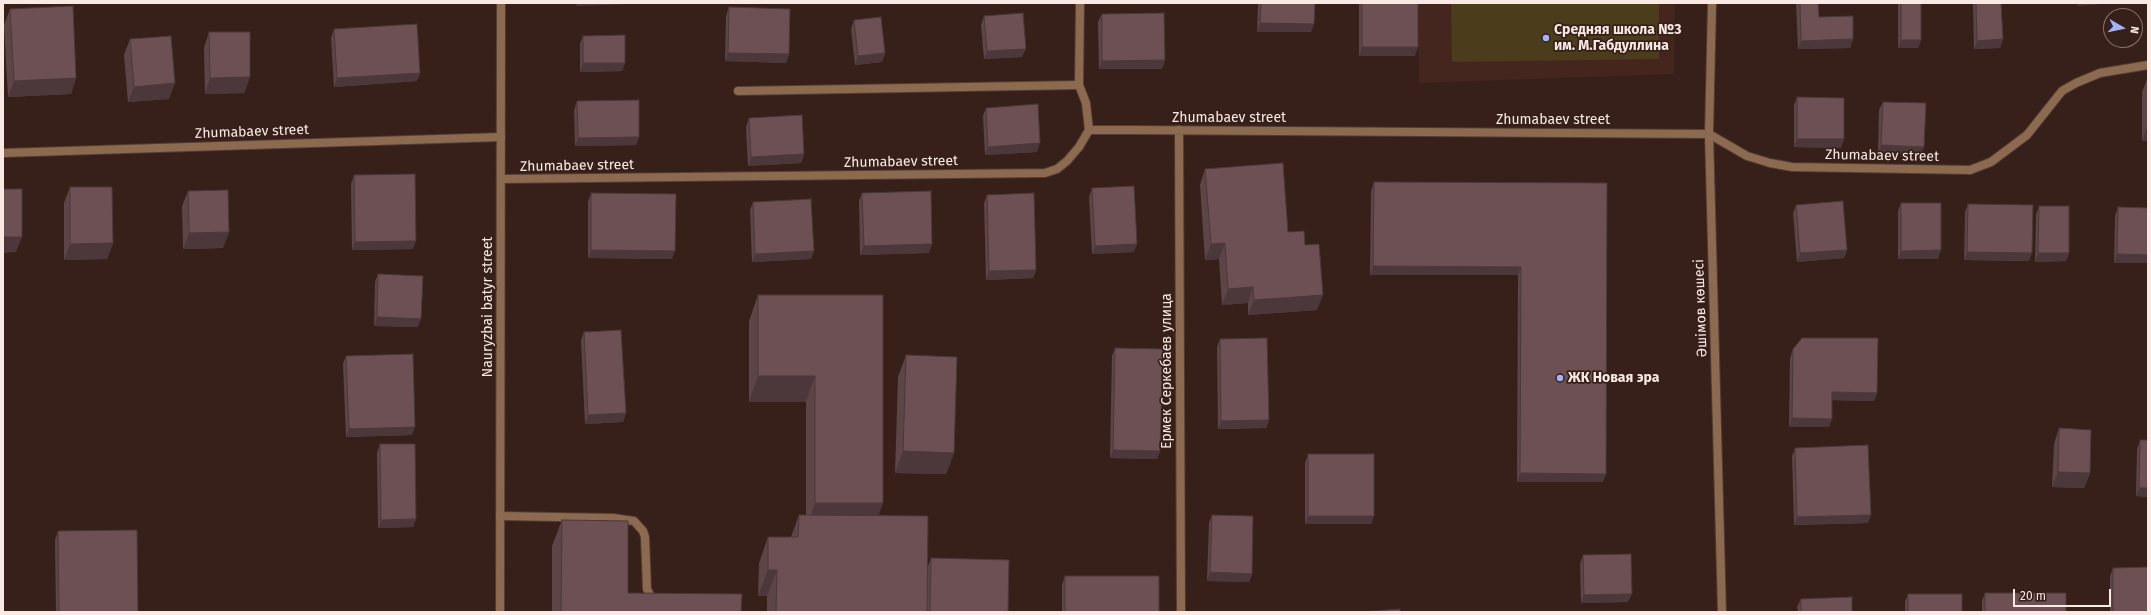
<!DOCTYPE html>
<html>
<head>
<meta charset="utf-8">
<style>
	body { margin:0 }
	#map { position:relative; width:2151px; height:615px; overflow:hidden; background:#37201a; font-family:"Fira Sans",sans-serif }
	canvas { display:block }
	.frame { position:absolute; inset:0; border:4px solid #f9e9e4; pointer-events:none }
	.north { position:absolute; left:2103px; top:8px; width:40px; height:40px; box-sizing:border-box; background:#37201a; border:1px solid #85706b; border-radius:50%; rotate:99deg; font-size:11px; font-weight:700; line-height:16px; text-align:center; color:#f9e9e4 }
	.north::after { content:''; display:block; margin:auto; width:14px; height:18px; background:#a3b2fd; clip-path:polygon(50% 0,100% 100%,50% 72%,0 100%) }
	.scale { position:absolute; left:2013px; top:589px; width:98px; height:18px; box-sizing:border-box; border:2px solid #f9e9e4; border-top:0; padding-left:5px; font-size:12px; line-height:14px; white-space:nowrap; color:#f9e9e4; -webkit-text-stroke:3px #37201a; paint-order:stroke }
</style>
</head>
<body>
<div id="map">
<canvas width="2151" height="615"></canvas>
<div class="frame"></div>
<div class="north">N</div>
<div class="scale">20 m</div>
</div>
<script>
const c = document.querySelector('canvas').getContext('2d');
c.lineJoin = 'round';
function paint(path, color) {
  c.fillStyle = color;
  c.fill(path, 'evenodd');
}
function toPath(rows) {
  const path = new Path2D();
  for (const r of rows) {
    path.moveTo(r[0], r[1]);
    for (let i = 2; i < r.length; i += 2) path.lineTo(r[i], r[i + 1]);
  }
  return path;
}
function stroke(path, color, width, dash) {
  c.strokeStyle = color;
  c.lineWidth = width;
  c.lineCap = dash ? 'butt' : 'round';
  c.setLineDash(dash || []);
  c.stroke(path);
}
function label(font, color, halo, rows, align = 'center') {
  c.font = font + ' "Fira Sans",sans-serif';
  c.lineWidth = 3.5;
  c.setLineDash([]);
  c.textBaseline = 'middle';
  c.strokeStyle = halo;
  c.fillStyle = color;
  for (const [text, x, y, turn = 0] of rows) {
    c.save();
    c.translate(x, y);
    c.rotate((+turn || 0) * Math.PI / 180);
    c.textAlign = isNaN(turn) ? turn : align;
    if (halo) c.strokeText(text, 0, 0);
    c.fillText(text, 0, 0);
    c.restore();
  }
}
const built = toPath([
	[1418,3,1675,3,1674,74,1419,83]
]);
const green = toPath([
	[1451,3,1659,3,1659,59,1452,62]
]);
const service = toPath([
	[738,91,1079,85],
	[1970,170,1991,162,2027,135,2062,91,2076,83,2100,73,2148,65],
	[500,516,613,518,634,521,643,531,645,537,647,589,652,599,656,601]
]);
const minor = toPath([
	[1080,3,1079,85,1086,103,1089,130],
	[1179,130,1181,612],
	[3,153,501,137],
	[501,179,1045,173,1057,169,1067,161,1079,147,1089,130,1134,130,1709,134,1747,156,1770,163,1792,167,1970,170]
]);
const tertiary = toPath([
	[1712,3,1709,134,1722,612],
	[500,612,501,3]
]);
const wall = toPath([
	[1258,3,1315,3,1314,24,1311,32,1257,32],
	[1359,3,1418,3,1415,56,1359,56],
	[1796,3,1818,3,1819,17,1853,39,1850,48,1798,49],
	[1898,3,1921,3,1921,40,1918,48,1898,48],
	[1973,3,2001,3,2003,39,2000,48,1974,49],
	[729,7,789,54,786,63,725,61,726,16],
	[10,9,76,78,71,94,8,97,4,25],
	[1102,14,1165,60,1162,69,1099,69,1098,22],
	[984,16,1022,57,984,59,981,25],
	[854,20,885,53,882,62,855,65,851,29],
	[334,29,420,73,417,81,334,87,331,38],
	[209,32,250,77,244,93,205,94,204,48],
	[583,36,625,63,622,71,580,72,580,44],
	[130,39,169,99,128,102,124,55],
	[2148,77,2148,141,2142,141,2142,92],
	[1797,97,1844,139,1841,148,1794,147,1794,105],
	[577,101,639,137,636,145,575,146,574,110],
	[1883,102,1921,155,1878,153,1879,110],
	[986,108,1037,152,985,155,983,116],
	[749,118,804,154,801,163,748,166,746,127],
	[1205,169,1288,232,1305,245,1317,310,1248,315,1248,303,1222,305,1219,259,1205,260,1200,185],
	[354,175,413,249,352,250,351,184],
	[1374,182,1607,183,1603,482,1517,482,1518,275,1370,275,1371,191],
	[70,187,113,243,107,259,64,260,64,203],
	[1092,188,1134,252,1092,254,1089,197],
	[188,191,229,232,223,248,183,249,182,206],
	[591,193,672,259,588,258,588,202],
	[862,193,929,253,860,255,859,201],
	[987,195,1036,270,1033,278,986,280,984,203],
	[753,202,811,259,752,262,750,210],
	[1901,203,1938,259,1898,259,1898,211],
	[1968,204,2029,261,1964,260,1965,212],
	[1796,205,1847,250,1844,258,1797,262,1793,213],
	[2039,206,2069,253,2066,261,2035,262,2036,214],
	[2118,207,2148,208,2148,263,2114,263,2115,216],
	[378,274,418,327,374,326,375,282],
	[758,295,883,295,879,516,928,566,931,558,1008,612,767,612,767,596,758,596,759,563,768,537,791,537,799,515,806,515,806,402,749,402,749,321],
	[584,332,626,413,623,422,585,424,581,340],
	[1220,339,1269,420,1266,428,1218,429,1217,347],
	[1115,348,1160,451,1157,459,1110,458,1112,356],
	[1793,349,1877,393,1874,401,1832,400,1829,427,1789,427,1790,358],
	[906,355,954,453,946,474,895,473,898,377],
	[346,356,412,435,346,437,343,364],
	[2059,428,2090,473,2084,488,2052,487,2054,444],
	[2140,440,2148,440,2148,497,2136,496,2137,449],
	[380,444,416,519,413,527,378,528,377,453],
	[1795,448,1868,523,1794,525,1792,456],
	[1308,454,1371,524,1305,524,1305,463],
	[1212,515,1252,574,1249,582,1207,581,1209,523],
	[562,520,628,593,741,612,552,612,552,546],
	[58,531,138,612,56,612,55,540],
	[1583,555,1628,602,1581,603,1580,564],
	[2113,568,2148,612,2110,612,2110,576],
	[1065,576,1159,612,1062,612,1062,585],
	[1985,593,2066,612,1982,612,1982,601],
	[1908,594,1962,612,1905,612,1905,602],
	[1801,599,1852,612,1798,612,1797,607]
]);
const shadedWall = toPath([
	[577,3,633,3,632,4,576,6],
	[2078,3,2115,3,2077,6],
	[1260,23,1314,24,1311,32,1257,32],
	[1853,39,1850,48,1798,49,1801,41],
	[2003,39,2000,48,1974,49,1977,41],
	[1901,40,1921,40,1918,48,1898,48],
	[1362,47,1418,47,1415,56,1359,56],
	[1026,49,1022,57,984,59,987,51],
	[728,53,789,54,786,63,725,61],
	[885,53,882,62,855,65,858,56],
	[1165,60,1162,69,1099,69,1102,61],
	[583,63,625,63,622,71,580,72],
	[420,73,417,81,334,87,337,78],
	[250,77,244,93,205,94,210,78],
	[76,78,71,94,8,97,14,81],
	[175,83,169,99,128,102,134,87],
	[2148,125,2148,141,2142,141],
	[639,137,636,145,575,146,578,138],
	[1797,139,1844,139,1841,148,1794,147],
	[1040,143,1037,152,985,155,988,147],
	[1881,145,1924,147,1921,155,1878,153],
	[804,154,801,163,748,166,751,157],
	[229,232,223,248,183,249,189,233],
	[3,237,22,237,16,252,3,253],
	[416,241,413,249,352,250,355,242],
	[113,243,107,259,64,260,70,244],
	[1225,243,1219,259,1205,260,1211,244],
	[932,244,929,253,860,255,864,246],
	[1137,244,1134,252,1092,254,1095,246],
	[591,250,675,251,672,259,588,258],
	[1847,250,1844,258,1797,262,1800,253],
	[1941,250,1938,259,1898,259,1901,251],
	[814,251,811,259,752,262,755,254],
	[1967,252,2032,253,2029,261,1964,260],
	[2038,253,2069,253,2066,261,2035,262],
	[2117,254,2148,255,2148,263,2114,263],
	[1373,266,1521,267,1518,275,1370,275],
	[1036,270,1033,278,986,280,989,271],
	[1253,287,1248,303,1222,305,1228,289],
	[1323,295,1317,310,1248,315,1254,300],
	[377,317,421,319,418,327,374,326],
	[758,376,815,376,806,402,749,402],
	[1832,392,1877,393,1874,401,1829,400],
	[626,413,623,422,585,424,588,415],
	[1792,418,1832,419,1829,427,1789,427],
	[1269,420,1266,428,1218,429,1221,421],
	[415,427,412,435,346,437,349,429],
	[1113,450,1160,451,1157,459,1110,458],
	[903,451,954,453,946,474,895,473],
	[2058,472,2090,473,2084,488,2052,487],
	[1520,473,1606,474,1603,482,1517,482],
	[2139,488,2148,488,2148,497,2136,496],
	[815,503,883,503,874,529,806,529],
	[1871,515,1868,523,1794,525,1797,517],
	[1308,516,1374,516,1371,524,1305,524],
	[416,519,413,527,378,528,381,520],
	[768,570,777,570,767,596,758,596],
	[1210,572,1252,574,1249,582,1207,581],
	[1632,594,1628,602,1581,603,1584,595]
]);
const building = toPath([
	[1261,3,1315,3,1314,24,1260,23,1261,3],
	[1362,3,1418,3,1418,47,1362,47,1362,3],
	[1800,3,1818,3,1819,17,1853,16,1853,39,1801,41,1800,3],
	[1901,3,1921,3,1921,40,1901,40,1901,3],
	[1976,3,2001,3,2003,39,1977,41,1976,3],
	[73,6,76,78,14,81,10,9,73,6],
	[729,7,790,9,789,54,728,53,729,7],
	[1023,13,1026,49,987,51,984,16,1023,13],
	[1164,13,1165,60,1102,61,1102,14,1164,13],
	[881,17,885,53,858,56,854,20,881,17],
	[417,24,420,73,337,78,334,29,417,24],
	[209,32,250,32,250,77,210,78,209,32],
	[625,35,625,63,583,63,583,36,625,35],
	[171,36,175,83,134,87,130,39,171,36],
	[1797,97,1844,98,1844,139,1797,139,1797,97],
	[639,100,639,137,578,138,577,101,639,100],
	[1883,102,1926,103,1924,147,1881,145,1883,102],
	[1038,104,1040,143,988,147,986,108,1038,104],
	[802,115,804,154,751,157,749,118,802,115],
	[1283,163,1288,232,1304,231,1305,245,1319,244,1323,295,1254,300,1253,287,1228,289,1225,243,1211,244,1205,169,1283,163],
	[415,174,416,241,355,242,354,175,415,174],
	[1374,182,1607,183,1606,474,1520,473,1521,267,1373,266,1374,182],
	[1134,186,1137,244,1095,246,1092,188,1134,186],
	[70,187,112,187,113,243,70,244,70,187],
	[3,189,22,189,22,237,3,237,3,189],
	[228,190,229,232,189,233,188,191,228,190],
	[931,191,932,244,864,246,862,193,931,191],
	[591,193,676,194,675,251,591,250,591,193],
	[1034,193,1036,270,989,271,987,195,1034,193],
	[811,199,814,251,755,254,753,202,811,199],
	[1843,201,1847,250,1800,253,1796,205,1843,201],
	[1901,203,1941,203,1941,250,1901,251,1901,203],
	[1968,204,2033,205,2032,253,1967,252,1968,204],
	[2039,206,2069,206,2069,253,2038,253,2039,206],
	[2118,207,2148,208,2148,255,2117,254,2118,207],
	[378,274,423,276,421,319,377,317,378,274],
	[758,295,883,295,883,503,815,503,815,376,758,376,758,295],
	[621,330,626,413,588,415,584,332,621,330],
	[1267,338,1269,420,1221,421,1220,339,1267,338],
	[1802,338,1878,338,1877,393,1832,392,1832,419,1792,418,1793,349,1802,338],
	[1115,348,1163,349,1160,451,1113,450,1115,348],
	[413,354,415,427,349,429,346,356,413,354],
	[906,355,957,357,954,453,903,451,906,355],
	[2059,428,2091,430,2090,473,2058,472,2059,428],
	[2140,440,2148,440,2148,488,2139,488,2140,440],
	[380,444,415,444,416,519,381,520,380,444],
	[1868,445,1871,515,1797,517,1795,448,1868,445],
	[1308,454,1374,454,1374,516,1308,516,1308,454],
	[799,515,928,516,927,612,776,612,777,570,768,570,768,537,798,537,799,515],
	[1212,515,1253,516,1252,574,1210,572,1212,515],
	[562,520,628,521,628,593,742,594,741,612,561,612,562,520],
	[137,530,138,612,59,612,58,531,137,530],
	[1631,554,1632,594,1584,595,1583,555,1631,554],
	[931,558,1009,560,1008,612,930,612,931,558],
	[2148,567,2148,612,2113,612,2113,568,2148,567],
	[1065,576,1159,576,1159,612,1065,612,1065,576],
	[1985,593,2066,593,2066,612,1985,612,1985,593],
	[1908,594,1962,594,1962,612,1908,612,1908,594],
	[1852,597,1852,612,1801,612,1801,599,1852,597],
	[1400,609,1400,612,1361,612,1400,609]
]);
const markers = [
	[1546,38,4,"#a3b2fd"],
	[1560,378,4,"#a3b2fd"]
];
const poiNames = [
	["Средняя школа №3",1554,30],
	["им. М.Габдуллина",1554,46],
	["ЖК Новая эра",1568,378]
];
const streetNames = [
	["Zhumabaev street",1229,118],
	["Zhumabaev street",1553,120],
	["Zhumabaev street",252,132,-2],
	["Zhumabaev street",1882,156,1],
	["Zhumabaev street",901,162,-1],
	["Zhumabaev street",577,166,-1],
	["Nauryzbai batyr street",488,307,-90],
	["Әшімов көшесі",1701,308,-92],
	["Ермек Серкебаев улица",1167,371,-90]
];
paint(built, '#44261e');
paint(green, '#4b3c1c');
stroke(service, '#523c36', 10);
stroke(minor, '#523c36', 10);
stroke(tertiary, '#523c36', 10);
stroke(service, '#8c6a4f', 8);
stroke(minor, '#8c6a4f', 8);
stroke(tertiary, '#8c6a4f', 8);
paint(wall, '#5d4547');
paint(shadedWall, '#4c383a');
paint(building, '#6c5053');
stroke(building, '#4c383a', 1);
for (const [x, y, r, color] of markers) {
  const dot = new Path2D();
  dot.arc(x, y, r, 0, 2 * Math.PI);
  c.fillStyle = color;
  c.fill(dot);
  stroke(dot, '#37201a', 1.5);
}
label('bold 14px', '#f9e9e4', '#37201a', poiNames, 'left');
label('14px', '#f9e9e4', '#37201a', streetNames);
</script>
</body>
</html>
